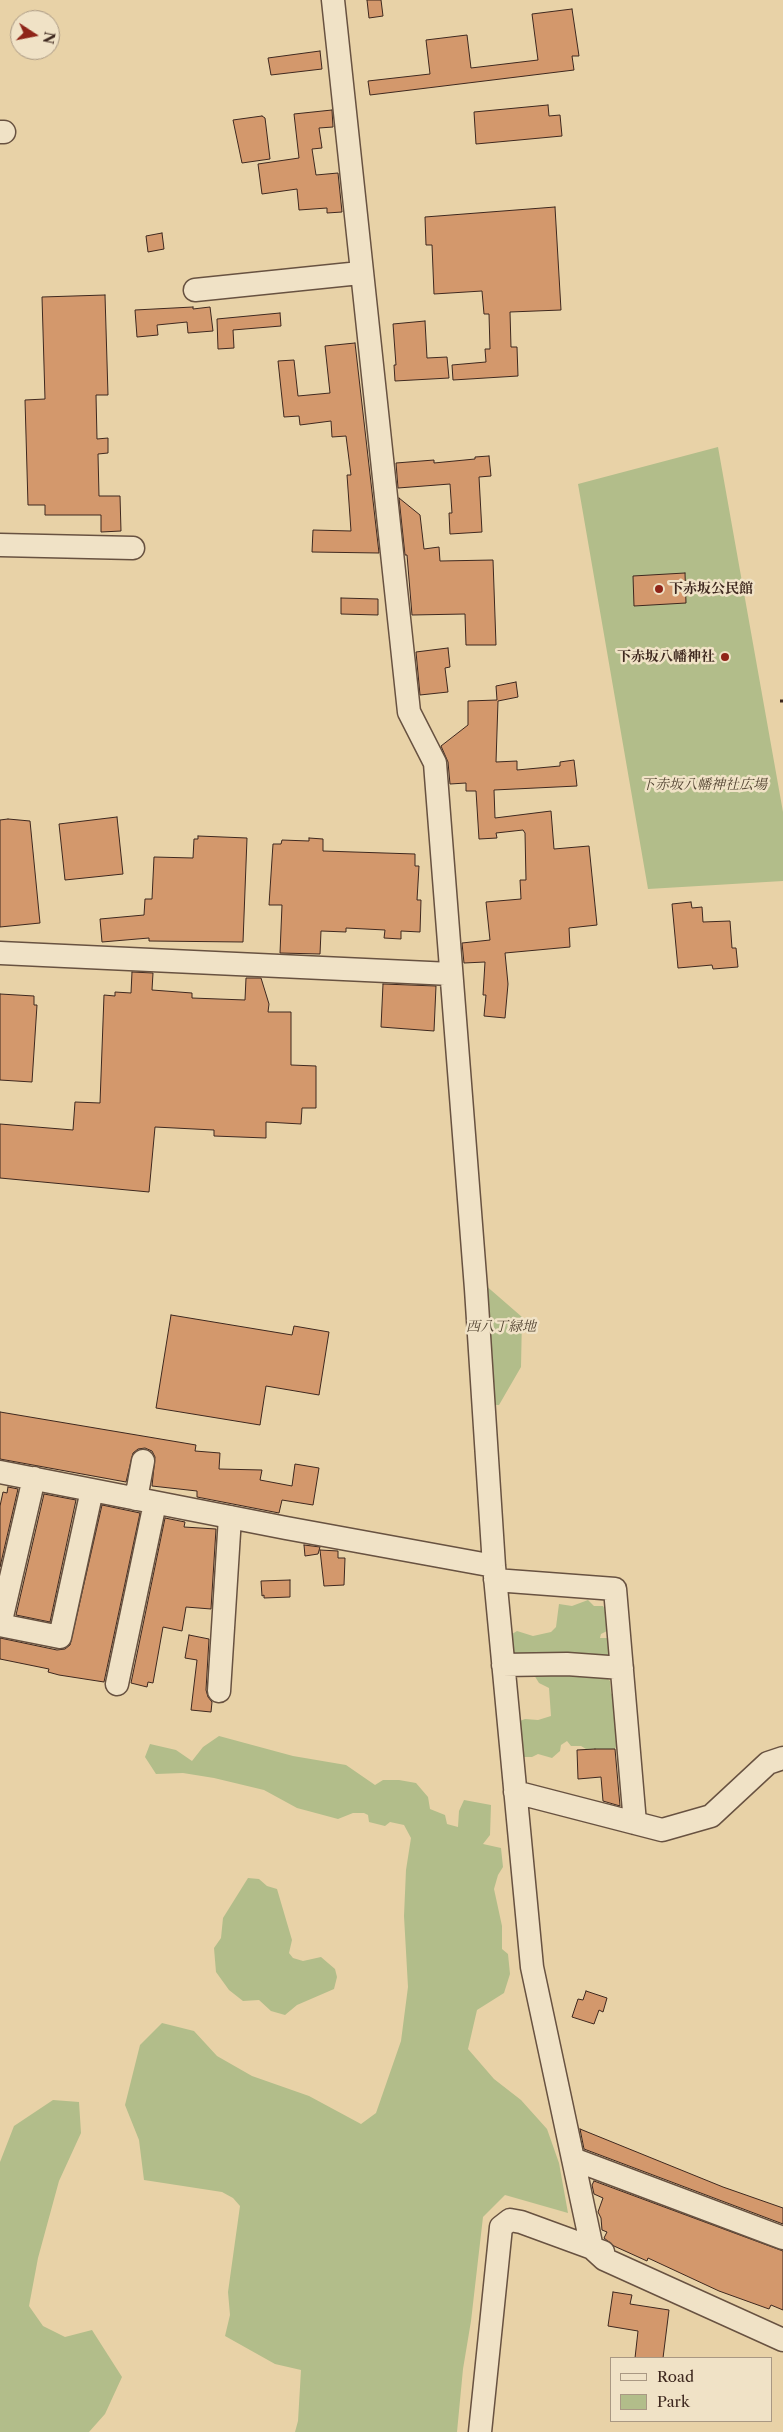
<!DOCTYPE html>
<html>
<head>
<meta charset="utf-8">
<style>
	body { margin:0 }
	#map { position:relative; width:783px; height:2432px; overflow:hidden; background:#e8d2a7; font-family:"Libre Caslon Text",serif }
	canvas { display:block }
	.legend { position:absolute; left:610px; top:2357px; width:162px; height:65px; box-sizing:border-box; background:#f0e2c6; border:1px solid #a99883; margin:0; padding:6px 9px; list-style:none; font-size:15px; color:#3e281f }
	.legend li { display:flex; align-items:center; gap:10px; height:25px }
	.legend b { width:25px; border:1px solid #a99883 }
	.north { position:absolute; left:10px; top:10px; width:50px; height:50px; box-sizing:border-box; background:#f0e2c6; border:1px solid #a99883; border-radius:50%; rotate:101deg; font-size:14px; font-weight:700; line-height:20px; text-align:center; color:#3e281f }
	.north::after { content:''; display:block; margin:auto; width:18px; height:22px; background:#8f2418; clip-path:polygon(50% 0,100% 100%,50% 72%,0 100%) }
</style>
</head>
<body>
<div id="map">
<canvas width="783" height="2432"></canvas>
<ul class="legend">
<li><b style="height:6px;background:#f0e2c6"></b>Road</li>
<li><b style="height:14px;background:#b2bd8a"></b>Park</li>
</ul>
<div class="north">N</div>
</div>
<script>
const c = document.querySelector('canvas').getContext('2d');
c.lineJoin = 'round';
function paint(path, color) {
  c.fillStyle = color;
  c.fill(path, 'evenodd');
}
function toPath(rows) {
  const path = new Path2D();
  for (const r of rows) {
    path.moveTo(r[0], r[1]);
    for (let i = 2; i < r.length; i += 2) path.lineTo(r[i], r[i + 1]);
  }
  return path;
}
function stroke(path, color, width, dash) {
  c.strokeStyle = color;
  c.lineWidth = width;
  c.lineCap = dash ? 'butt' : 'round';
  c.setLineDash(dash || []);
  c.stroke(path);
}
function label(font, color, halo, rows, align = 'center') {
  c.font = font + ' "Libre Caslon Text","Noto Serif JP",serif';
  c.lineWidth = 5;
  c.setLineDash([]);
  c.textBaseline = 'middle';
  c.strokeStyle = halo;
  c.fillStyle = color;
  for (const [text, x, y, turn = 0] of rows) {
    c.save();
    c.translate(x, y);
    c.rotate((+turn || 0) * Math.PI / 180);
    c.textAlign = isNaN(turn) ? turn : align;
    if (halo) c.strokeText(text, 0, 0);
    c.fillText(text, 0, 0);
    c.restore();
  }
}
const green = toPath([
	[718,447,783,812,783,881,648,889,578,484],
	[484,1284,522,1317,521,1367,499,1405,485,1405],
	[588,1600,594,1606,603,1606,607,1613,611,1629,601,1634,600,1638,614,1638,611,1656,513,1656,507,1637,517,1631,533,1636,551,1632,556,1627,559,1604,572,1606],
	[534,1675,606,1677,610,1681,611,1693,616,1701,617,1744,614,1752,591,1752,581,1746,571,1746,567,1741,561,1745,560,1751,552,1758,538,1754,532,1757,524,1757,517,1722,525,1719,538,1720,551,1716,549,1688,539,1683],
	[219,1736,293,1756,346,1765,375,1785,383,1780,399,1780,416,1783,428,1797,430,1809,445,1815,447,1824,458,1827,459,1811,464,1800,491,1805,490,1835,483,1844,501,1848,503,1867,498,1875,494,1889,502,1926,502,1949,508,1954,510,1974,504,1993,477,2010,468,2049,494,2079,521,2100,547,2129,559,2163,568,2213,505,2195,483,2217,471,2321,463,2369,457,2432,295,2432,298,2421,301,2370,275,2364,225,2336,230,2315,228,2292,240,2206,233,2198,222,2192,144,2180,139,2140,125,2105,140,2045,162,2023,194,2031,217,2056,252,2076,309,2096,361,2124,376,2113,401,2041,408,1987,404,1916,406,1870,411,1838,404,1825,390,1822,385,1826,369,1822,368,1815,364,1813,353,1813,338,1819,297,1808,264,1790,214,1778,183,1773,156,1774,145,1757,150,1744,176,1750,192,1761,203,1747],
	[248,1878,259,1879,267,1886,277,1889,292,1940,289,1953,293,1958,303,1961,321,1957,335,1969,337,1977,334,1989,297,2005,285,2015,271,2011,259,2000,243,2001,229,1990,216,1972,214,1948,221,1938,223,1918],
	[53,2100,79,2102,81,2133,59,2181,38,2258,29,2306,43,2326,65,2337,92,2330,122,2377,105,2414,89,2432,0,2432,0,2162,14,2126]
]);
const building = toPath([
	[367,0,381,0,383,16,369,18,367,0],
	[572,9,579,56,572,56,574,70,370,95,368,81,430,74,426,40,467,35,471,68,538,60,532,14,572,9],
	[320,51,322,69,271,75,268,58,320,51],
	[548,105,549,116,560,115,562,136,476,144,474,112,548,105],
	[332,110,333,127,319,128,322,148,312,149,316,175,338,173,342,212,327,213,327,208,299,210,297,189,262,194,258,164,299,158,294,114,332,110],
	[262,116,265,118,270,159,242,163,233,120,262,116],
	[555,207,561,310,510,312,511,347,517,347,518,376,453,380,452,365,486,362,485,349,490,349,489,314,484,314,482,291,434,294,432,245,426,245,425,217,555,207],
	[162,233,164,249,148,252,146,236,162,233],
	[105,295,108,395,96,395,97,439,108,438,108,453,98,454,99,496,120,496,121,531,101,532,101,515,45,515,45,505,28,505,25,400,45,399,42,297,105,295],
	[193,307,193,309,210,307,213,331,188,333,187,322,157,325,158,335,137,337,135,310,193,307],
	[280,313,281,326,233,330,234,348,218,349,217,319,280,313],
	[425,321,427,358,447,357,449,378,395,381,394,365,396,365,393,324,425,321],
	[355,343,379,553,312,552,313,530,351,531,347,475,351,475,346,436,332,437,331,421,300,425,299,416,284,417,278,361,294,360,298,396,330,393,325,346,355,343],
	[489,456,491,476,479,477,482,532,450,534,449,513,452,513,450,484,398,488,396,463,434,460,434,463,475,459,475,457,489,456],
	[399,498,420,515,424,549,439,547,440,561,493,560,496,645,466,645,465,614,412,615,407,555,405,555,399,498],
	[685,573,686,603,634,606,633,576,685,573],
	[341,598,378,599,378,615,341,614,341,598],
	[448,648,450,667,445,668,448,692,420,695,416,652,448,648],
	[516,682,518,697,498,701,496,762,517,761,517,770,560,766,560,762,574,760,577,786,494,790,495,818,551,811,554,849,589,846,597,925,569,928,570,947,505,953,508,984,505,1018,484,1016,486,995,483,995,485,962,464,963,462,943,490,940,486,902,521,899,520,880,526,880,525,833,523,830,496,833,497,838,479,839,476,791,466,791,466,783,450,784,448,762,441,746,468,725,468,701,497,700,496,686,516,682],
	[117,817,123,874,65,880,59,824,117,817],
	[8,819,30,821,40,923,0,927,0,820,8,819],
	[198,836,247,838,243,942,149,941,149,938,102,942,100,919,144,915,145,899,152,899,154,857,193,858,194,839,198,839,198,836],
	[309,838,323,839,323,851,415,854,415,866,419,866,417,900,421,900,420,932,401,931,401,939,384,938,385,930,346,928,346,932,321,931,320,954,280,953,282,905,269,905,273,844,281,844,282,840,309,841,309,838],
	[691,902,692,908,702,907,703,922,730,921,732,948,736,948,738,967,713,969,712,965,678,968,672,904,691,902],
	[132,972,153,973,152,990,192,993,192,998,245,1000,246,978,261,978,269,1004,268,1012,291,1012,291,1065,316,1066,316,1108,302,1108,301,1124,266,1122,266,1138,214,1136,214,1130,155,1127,149,1192,0,1178,0,1124,73,1130,75,1102,100,1103,104,995,115,996,115,992,131,993,132,972],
	[383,984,436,986,434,1031,381,1027,383,984],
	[0,994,34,996,34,1005,37,1005,32,1082,0,1080,0,994],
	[171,1315,292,1335,294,1326,329,1332,319,1395,266,1386,260,1425,156,1408,171,1315],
	[0,1412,196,1445,195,1451,220,1453,219,1469,262,1470,260,1480,292,1486,295,1464,319,1468,313,1505,282,1500,279,1513,197,1497,197,1491,152,1486,155,1457,152,1451,145,1448,138,1449,133,1453,126,1482,0,1459,0,1412],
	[8,1487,18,1489,0,1567,0,1506,3,1492,7,1493,8,1487],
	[44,1494,76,1500,50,1622,16,1615,44,1494],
	[102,1505,140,1513,104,1682,59,1675,48,1672,49,1669,0,1659,0,1638,57,1650,65,1649,70,1645,102,1505],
	[165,1518,185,1522,184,1527,216,1529,211,1609,186,1607,182,1631,163,1627,153,1683,148,1682,147,1687,131,1683,165,1518],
	[304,1545,320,1547,318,1554,305,1556,304,1545],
	[320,1550,338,1551,338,1558,345,1558,344,1585,324,1586,320,1550],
	[290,1580,290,1597,264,1598,264,1595,262,1596,261,1581,290,1580],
	[189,1635,209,1639,206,1690,208,1697,212,1702,211,1712,191,1710,197,1660,185,1658,189,1635],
	[595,1749,615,1749,620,1806,603,1801,601,1777,578,1779,577,1750,595,1749],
	[586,1991,607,1998,603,2012,599,2010,594,2024,572,2017,578,1999,583,2000,586,1991],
	[580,2129,723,2187,783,2208,783,2224,584,2149,580,2129],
	[594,2181,783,2251,783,2310,771,2305,769,2309,719,2291,648,2258,647,2261,614,2246,604,2238,607,2232,602,2230,601,2218,598,2212,603,2198,594,2194,592,2185,594,2181],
	[613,2292,632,2295,630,2304,669,2310,663,2358,635,2358,638,2331,608,2326,613,2292]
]);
const path = toPath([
	[780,701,783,701]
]);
const minor = toPath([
	[333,0,409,712,435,763,476,1289,494,1566,532,1967,592,2248,604,2259,783,2340],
	[0,132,4,132],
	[195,290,360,273],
	[0,545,133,548],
	[0,953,451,974],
	[0,1472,286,1528,494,1566],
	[34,1478,0,1625,60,1637,92,1490],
	[136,1499,143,1461],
	[495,1580,615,1589,635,1823],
	[503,1665,567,1664,622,1668],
	[117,1684,155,1503],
	[219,1691,230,1517],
	[515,1792,662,1830,711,1816,768,1763,783,1758],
	[573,2159,783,2238],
	[480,2432,501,2227,510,2220,521,2222,603,2252]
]);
const markers = [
	[659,589,5,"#8f2418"],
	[725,657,5,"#8f2418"]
];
const poiNames = [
	["下赤坂公民館",669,589],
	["下赤坂八幡神社",715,657,"right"]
];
const parkNames = [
	["下赤坂八幡神社広場",704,785],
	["西八丁緑地",501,1327]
];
paint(green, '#b2bd8a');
paint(building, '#d3986c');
stroke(building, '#3e281f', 1);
stroke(minor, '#685241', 25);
stroke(path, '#3e281f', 3, [4, 2.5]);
stroke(minor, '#f0e2c6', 22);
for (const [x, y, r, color] of markers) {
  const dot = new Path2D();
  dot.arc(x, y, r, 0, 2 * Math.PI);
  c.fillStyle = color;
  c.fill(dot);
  stroke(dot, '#f0e2c6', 2);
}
label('bold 14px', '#3e281f', '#f0e2c6', poiNames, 'left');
label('italic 14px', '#554634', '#f0e2c6', parkNames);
</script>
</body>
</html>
